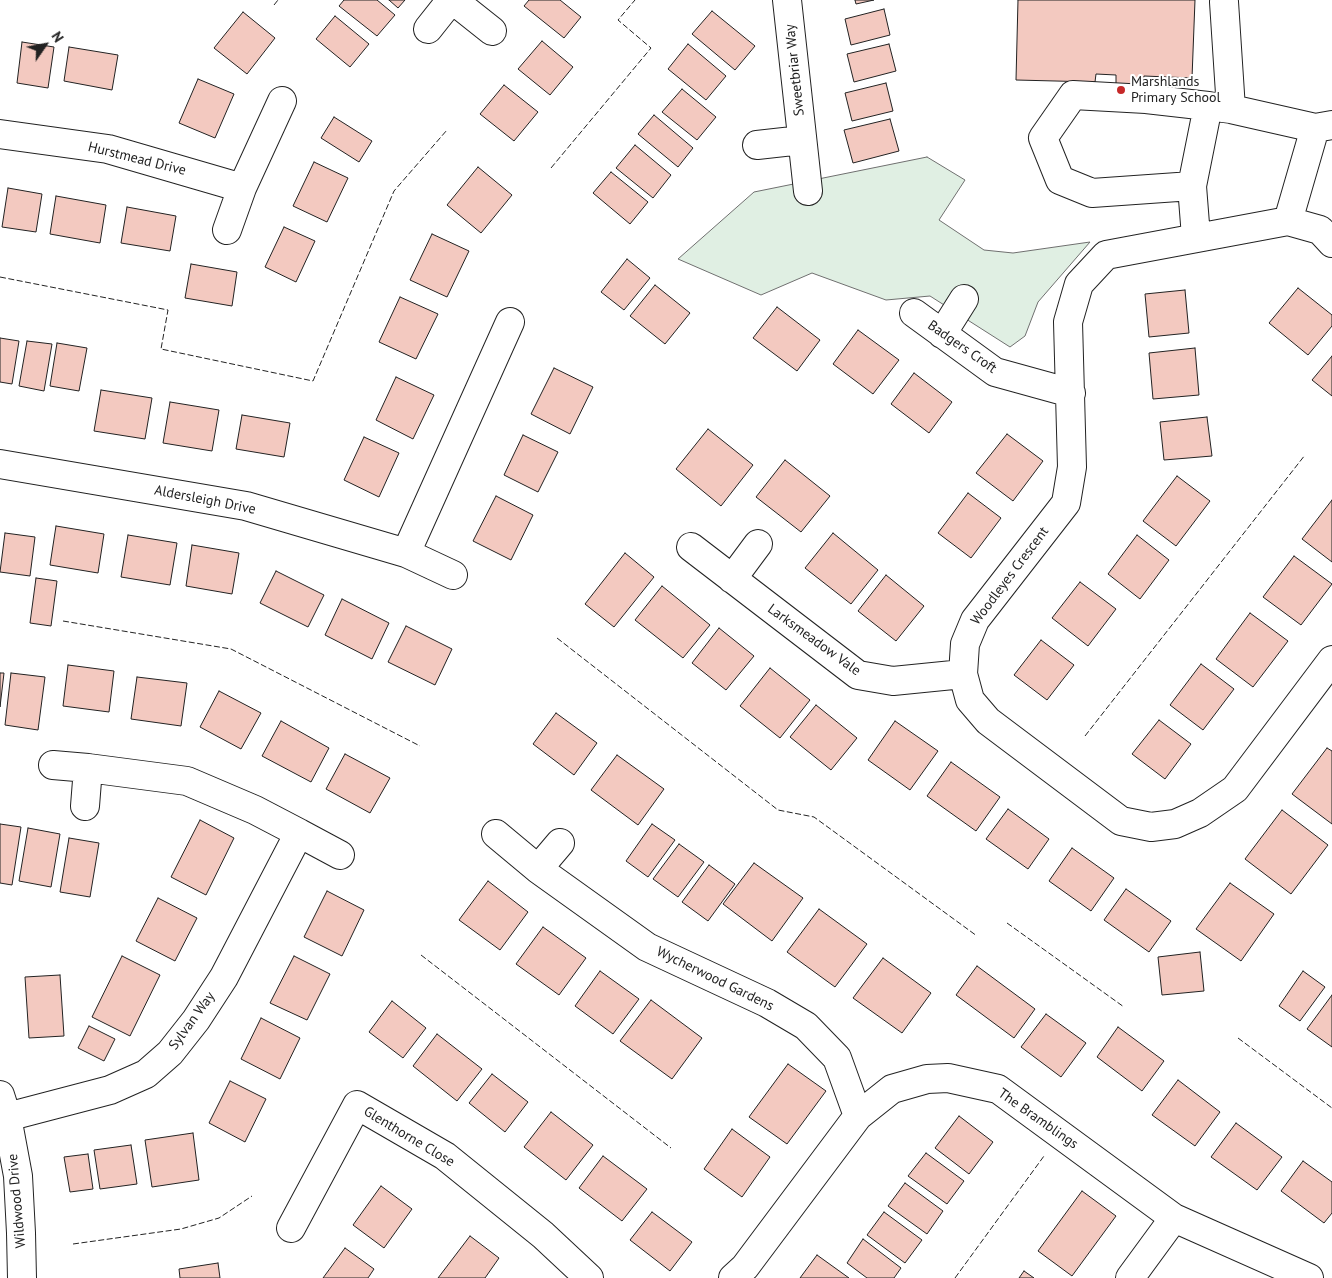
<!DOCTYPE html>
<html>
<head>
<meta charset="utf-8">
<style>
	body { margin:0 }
	#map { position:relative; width:1332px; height:1278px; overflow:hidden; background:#fff; font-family:"PT Sans",sans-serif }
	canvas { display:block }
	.north { position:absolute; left:20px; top:20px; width:50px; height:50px; -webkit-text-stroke:4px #fff; paint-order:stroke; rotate:57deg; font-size:14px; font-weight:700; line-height:20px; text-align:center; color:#222 }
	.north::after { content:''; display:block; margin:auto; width:18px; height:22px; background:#222; clip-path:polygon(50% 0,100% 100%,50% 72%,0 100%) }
</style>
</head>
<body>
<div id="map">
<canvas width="1332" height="1278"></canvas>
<div class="north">N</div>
</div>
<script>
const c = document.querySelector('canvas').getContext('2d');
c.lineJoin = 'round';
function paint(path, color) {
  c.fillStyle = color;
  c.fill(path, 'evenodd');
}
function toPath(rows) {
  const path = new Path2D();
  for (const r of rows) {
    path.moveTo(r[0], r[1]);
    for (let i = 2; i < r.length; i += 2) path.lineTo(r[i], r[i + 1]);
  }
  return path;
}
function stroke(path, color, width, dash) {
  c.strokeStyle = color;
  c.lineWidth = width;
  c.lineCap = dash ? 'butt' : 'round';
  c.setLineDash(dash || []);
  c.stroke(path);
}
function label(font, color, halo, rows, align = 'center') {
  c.font = font + ' "PT Sans",sans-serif';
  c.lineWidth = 4;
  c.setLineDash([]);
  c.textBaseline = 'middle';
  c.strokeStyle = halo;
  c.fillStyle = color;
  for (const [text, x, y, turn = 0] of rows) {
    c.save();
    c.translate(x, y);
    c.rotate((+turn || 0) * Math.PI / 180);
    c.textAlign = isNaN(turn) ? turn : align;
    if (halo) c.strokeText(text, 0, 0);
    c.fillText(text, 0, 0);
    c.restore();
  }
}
const green = toPath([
	[927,157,965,180,939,220,984,250,1013,253,1090,242,1038,302,1025,336,1010,347,930,296,886,300,812,273,761,295,678,259,754,192,927,157]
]);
const building = toPath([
	[344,0,377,0,395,15,377,36,339,6,344,0],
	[389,0,405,0,398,8,389,0],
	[529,0,560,0,581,17,564,38,524,6,529,0],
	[855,0,874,0,856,4,855,0],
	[1018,0,1195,0,1192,78,1144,76,1143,88,1116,88,1116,75,1096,74,1095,82,1016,80,1018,0],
	[884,9,890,35,851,45,845,19,884,9],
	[712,11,755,46,735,70,692,34,712,11],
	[243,12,275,38,247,74,214,48,243,12],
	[335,16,369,44,350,67,316,39,335,16],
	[542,41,573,67,550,95,518,69,542,41],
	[22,42,54,47,48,88,17,83,22,42],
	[688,44,726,76,706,100,668,69,688,44],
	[889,44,896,71,854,82,847,54,889,44],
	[69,47,118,55,112,90,64,81,69,47],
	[198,79,234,94,215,138,179,123,198,79],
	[886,83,893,111,852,121,845,93,886,83],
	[504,85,538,112,514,141,480,114,504,85],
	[682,89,716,117,697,140,662,112,682,89],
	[654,115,693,148,678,167,638,134,654,115],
	[334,117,372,141,359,162,321,138,334,117],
	[890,119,899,151,853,163,844,130,890,119],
	[635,145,671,175,653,198,616,168,635,145],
	[314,162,348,178,327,222,293,206,314,162],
	[478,167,512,195,481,233,447,205,478,167],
	[611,172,648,202,630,224,593,193,611,172],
	[8,188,42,194,36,232,2,227,8,188],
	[56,196,106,205,100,243,50,234,56,196],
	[127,207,176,216,170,251,121,243,127,207],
	[284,227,315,241,296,282,265,267,284,227],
	[432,234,469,251,447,297,410,280,432,234],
	[627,259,650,278,624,310,601,292,627,259],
	[191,264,237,272,232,306,185,298,191,264],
	[655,285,690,313,665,344,630,316,655,285],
	[1298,288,1332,315,1332,326,1308,355,1269,323,1298,288],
	[1185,290,1189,333,1149,337,1145,294,1185,290],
	[400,297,438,314,416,359,379,342,400,297],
	[777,307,820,340,797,371,753,338,777,307],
	[858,330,899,360,873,394,833,364,858,330],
	[0,338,19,341,12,384,0,382,0,338],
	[27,341,52,344,44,391,19,386,27,341],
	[57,343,87,348,79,391,50,386,57,343],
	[1195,348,1199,395,1153,399,1149,353,1195,348],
	[1332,356,1332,396,1312,380,1332,356],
	[554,368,593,387,570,434,531,414,554,368],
	[914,373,952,402,929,433,891,404,914,373],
	[396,377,434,395,413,439,376,420,396,377],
	[101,390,152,398,145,439,94,431,101,390],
	[170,402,219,410,212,451,163,443,170,402],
	[242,415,290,423,284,457,236,449,242,415],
	[1207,417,1212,456,1164,460,1160,422,1207,417],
	[708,429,753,465,721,506,676,469,708,429],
	[1007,434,1043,461,1013,501,976,473,1007,434],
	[523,435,558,452,538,492,504,475,523,435],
	[364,437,399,453,379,497,344,480,364,437],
	[785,460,830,496,801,532,756,497,785,460],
	[1177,476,1210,501,1176,546,1143,521,1177,476],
	[968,493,1001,518,971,558,938,533,968,493],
	[496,496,533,515,511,560,473,541,496,496],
	[1332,500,1332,562,1302,539,1332,500],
	[56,526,104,534,98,573,50,565,56,526],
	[5,533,35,537,30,576,0,572,5,533],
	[833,533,878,570,851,604,805,568,833,533],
	[128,535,177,543,170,585,121,577,128,535],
	[1137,535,1169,560,1140,599,1108,574,1137,535],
	[192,545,239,553,232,594,186,586,192,545],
	[625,553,654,577,614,627,585,604,625,553],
	[1294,556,1332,584,1301,625,1263,597,1294,556],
	[276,571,324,595,308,627,260,603,276,571],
	[886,575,924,606,896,641,858,611,886,575],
	[36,578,57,581,51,626,30,623,36,578],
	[1080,582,1116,609,1088,646,1052,618,1080,582],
	[662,586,710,625,683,658,635,620,662,586],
	[342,599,389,623,372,659,325,635,342,599],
	[1250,613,1288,641,1253,687,1216,659,1250,613],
	[406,626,452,649,435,685,388,662,406,626],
	[719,628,754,656,726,690,692,663,719,628],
	[1041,640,1074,665,1047,700,1014,675,1041,640],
	[1201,664,1234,689,1203,730,1170,705,1201,664],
	[68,665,114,671,109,712,63,706,68,665],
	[770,668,810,700,780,738,740,706,770,668],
	[0,673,4,673,0,707,0,673],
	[11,673,45,677,38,730,5,725,11,673],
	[137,677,187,683,181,726,131,719,137,677],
	[219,691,261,713,241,749,200,727,219,691],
	[816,705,857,738,831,770,790,737,816,705],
	[556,713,597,743,574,775,533,744,556,713],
	[1159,720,1191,744,1165,779,1132,754,1159,720],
	[281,721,329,748,311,782,262,756,281,721],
	[895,721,938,751,910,790,868,760,895,721],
	[1327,748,1332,751,1332,824,1292,794,1327,748],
	[345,754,390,778,370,813,326,789,345,754],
	[617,755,664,789,638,825,591,790,617,755],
	[951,762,1000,797,976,831,927,796,951,762],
	[1008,809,1049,839,1028,869,986,839,1008,809],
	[1282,810,1328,845,1291,894,1245,859,1282,810],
	[200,820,234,838,206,895,171,877,200,820],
	[0,824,21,827,12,885,0,883,0,824],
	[652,824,675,840,648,877,626,861,652,824],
	[28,828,60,834,51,887,19,881,28,828],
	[69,838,99,843,90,897,60,892,69,838],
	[679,844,704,862,678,897,653,879,679,844],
	[1072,848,1114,878,1091,911,1049,881,1072,848],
	[754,863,803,898,772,941,723,904,754,863],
	[709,865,735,884,708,921,682,902,709,865],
	[488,881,528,912,500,950,459,920,488,881],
	[1230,883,1274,914,1241,961,1196,929,1230,883],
	[1126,889,1171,921,1149,952,1104,920,1126,889],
	[327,891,364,910,342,956,304,937,327,891],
	[158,898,197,918,175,961,136,941,158,898],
	[819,909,867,944,835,987,787,952,819,909],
	[543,927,586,958,559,995,516,964,543,927],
	[1200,952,1204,991,1162,995,1158,957,1200,952],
	[122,956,160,975,130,1036,92,1017,122,956],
	[294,956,330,974,307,1020,270,1003,294,956],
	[883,958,931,993,902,1033,853,998,883,958],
	[977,966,1035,1009,1014,1038,956,995,977,966],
	[600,971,639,999,613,1034,575,1006,600,971],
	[1303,971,1325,987,1300,1021,1279,1006,1303,971],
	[60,975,64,1036,29,1038,25,977,60,975],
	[1332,995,1332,1047,1307,1029,1332,995],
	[651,1000,702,1038,672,1079,620,1041,651,1000],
	[392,1001,426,1028,403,1058,369,1032,392,1001],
	[1046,1014,1086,1043,1061,1077,1021,1047,1046,1014],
	[261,1018,300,1038,280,1079,241,1059,261,1018],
	[89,1026,115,1039,104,1061,78,1048,89,1026],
	[1118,1027,1164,1061,1142,1091,1097,1057,1118,1027],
	[437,1034,482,1069,457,1101,413,1066,437,1034],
	[788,1064,826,1091,787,1144,749,1117,788,1064],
	[492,1074,528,1102,505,1132,469,1103,492,1074],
	[1178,1080,1220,1112,1195,1146,1152,1115,1178,1080],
	[230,1081,266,1099,245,1142,209,1123,230,1081],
	[551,1112,593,1145,566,1180,524,1147,551,1112],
	[959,1116,993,1142,969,1174,935,1148,959,1116],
	[1236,1123,1282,1157,1257,1190,1211,1157,1236,1123],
	[732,1129,770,1157,742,1197,704,1169,732,1129],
	[193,1133,199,1180,152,1187,145,1140,193,1133],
	[131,1145,137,1184,100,1189,94,1150,131,1145],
	[926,1153,964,1181,947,1204,908,1176,926,1153],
	[88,1154,93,1189,70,1192,64,1157,88,1154],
	[603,1156,647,1189,622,1221,579,1188,603,1156],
	[1303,1161,1332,1182,1332,1213,1324,1223,1281,1191,1303,1161],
	[905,1183,943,1211,927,1234,888,1206,905,1183],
	[381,1186,412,1209,384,1248,353,1225,381,1186],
	[1082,1191,1116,1216,1072,1276,1038,1251,1082,1191],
	[652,1212,692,1242,670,1271,630,1240,652,1212],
	[884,1212,922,1240,905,1263,867,1235,884,1212],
	[470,1236,499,1258,485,1278,438,1278,470,1236],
	[863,1239,901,1268,894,1278,867,1278,847,1263,863,1239],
	[345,1248,374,1269,368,1278,323,1278,345,1248],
	[817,1255,849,1278,800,1278,817,1255],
	[218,1263,220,1278,180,1278,179,1269,218,1263],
	[1024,1271,1034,1278,1019,1278,1024,1271]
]);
const minor = toPath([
	[453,0,492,31],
	[787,0,808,191],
	[1224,2,1231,109],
	[428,29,451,0],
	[1208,106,1231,109,1315,128,1332,125],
	[0,134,108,149,242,188,282,101],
	[757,145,802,140],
	[1192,186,1092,193,1060,180,1043,138,1073,95,1146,99,1208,106,1192,186,1196,237],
	[1288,221,1315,128],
	[227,230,242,188],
	[1332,243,1320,230,1288,221,1106,255,1079,284,1068,322,1072,467,1066,503,975,620,965,644,963,674,970,700,988,721,1121,821,1151,827,1175,824,1200,813,1235,789,1332,660],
	[914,313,995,372,1071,393],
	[942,334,964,299],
	[0,464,246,506,406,553,453,575],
	[691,547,858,675,893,681,963,674],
	[406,553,510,322],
	[732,579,758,544],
	[85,806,88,768],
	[299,833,340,855],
	[496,834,538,869,647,947,767,1003,806,1026,837,1058,858,1116],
	[538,869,560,843],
	[0,1095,7,1117,18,1176,21,1233,22,1278],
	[7,1117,110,1090,146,1074,170,1053,196,1020,224,977,299,833,255,810,187,781,88,768,53,765],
	[291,1228,357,1105,445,1156,543,1235,589,1278],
	[733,1278,745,1267,858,1116,892,1089,927,1079,948,1078,998,1089,1174,1218,1309,1278],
	[1130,1278,1174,1218]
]);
const fence = toPath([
	[274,5,278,0],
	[551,168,651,48,618,20,635,0],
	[0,277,168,310,161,349,313,381,394,191,447,130],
	[63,621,231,649,420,746],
	[557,638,778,810,814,817,977,936],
	[1085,736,1305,455],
	[1007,923,1124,1007],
	[421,955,671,1148],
	[1238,1038,1332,1108],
	[73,1244,181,1229,219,1218,252,1196],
	[955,1278,1044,1156]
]);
const markers = [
	[1121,90,5,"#c62828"]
];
const streetNames = [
	["Sweetbriar Way",795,70,-96],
	["Hurstmead Drive",137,159,14],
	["Badgers Croft",962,347,35],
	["Aldersleigh Drive",205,500,11],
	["Woodleyes Crescent",1010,576,-53],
	["Larksmeadow Vale",814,640,36],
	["Wycherwood Gardens",715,979,26],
	["Sylvan Way",192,1021,-54],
	["The Bramblings",1038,1119,35],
	["Glenthorne Close",409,1137,31],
	["Wildwood Drive",17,1201,-95]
];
const poiNames = [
	["Marshlands",1131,82],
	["Primary School",1131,98]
];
paint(green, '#e0efe3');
stroke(green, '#6f6f6f', 1);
paint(building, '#f3c9c0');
stroke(building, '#222', 1);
stroke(minor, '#222', 30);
stroke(minor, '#fff', 28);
stroke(fence, '#222', 1, [6, 2.5]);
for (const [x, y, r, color] of markers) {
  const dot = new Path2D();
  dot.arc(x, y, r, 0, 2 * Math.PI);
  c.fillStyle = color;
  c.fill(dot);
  stroke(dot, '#fff', 2);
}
label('14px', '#222', '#fff', streetNames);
label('14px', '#222', '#fff', poiNames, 'left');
</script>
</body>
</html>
